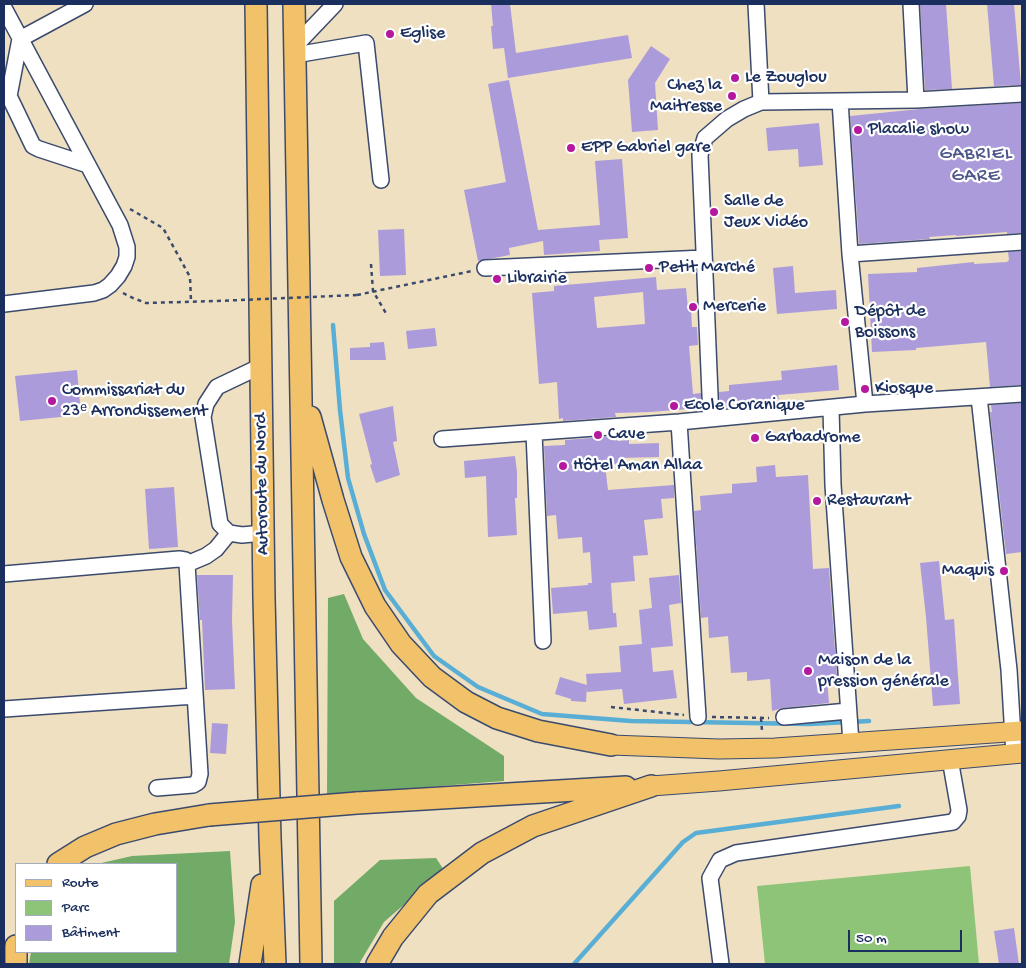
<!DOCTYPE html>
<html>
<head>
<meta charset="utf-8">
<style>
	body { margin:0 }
	#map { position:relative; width:1026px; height:968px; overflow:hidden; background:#eee0c0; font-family:"Gochi Hand",sans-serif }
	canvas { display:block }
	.frame { position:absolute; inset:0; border:5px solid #1b2f5e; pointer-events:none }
	.legend { position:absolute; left:15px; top:863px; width:162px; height:90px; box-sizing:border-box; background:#fff; border:1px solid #a4acbf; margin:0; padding:6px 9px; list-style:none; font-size:15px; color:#1b2f5e }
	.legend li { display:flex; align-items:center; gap:10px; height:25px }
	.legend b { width:25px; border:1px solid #a4acbf }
	.scale { position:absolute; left:848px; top:930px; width:114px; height:22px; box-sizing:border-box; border:2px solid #1b2f5e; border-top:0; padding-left:6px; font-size:15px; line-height:18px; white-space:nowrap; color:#1b2f5e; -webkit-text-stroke:4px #fff; paint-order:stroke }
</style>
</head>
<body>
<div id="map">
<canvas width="1026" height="968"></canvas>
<div class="frame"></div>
<ul class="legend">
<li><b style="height:6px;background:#f2c26a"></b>Route</li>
<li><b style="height:14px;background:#8ec477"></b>Parc</li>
<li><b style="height:14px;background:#ac9bda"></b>Bâtiment</li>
</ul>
<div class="scale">50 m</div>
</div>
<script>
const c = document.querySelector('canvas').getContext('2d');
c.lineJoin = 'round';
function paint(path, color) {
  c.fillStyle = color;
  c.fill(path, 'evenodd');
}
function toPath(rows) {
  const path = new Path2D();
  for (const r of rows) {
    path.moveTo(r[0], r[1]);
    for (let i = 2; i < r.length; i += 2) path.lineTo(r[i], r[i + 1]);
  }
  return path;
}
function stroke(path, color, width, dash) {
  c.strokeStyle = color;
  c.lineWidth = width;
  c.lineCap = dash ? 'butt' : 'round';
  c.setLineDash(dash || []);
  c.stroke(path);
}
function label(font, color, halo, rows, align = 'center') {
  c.font = font + ' "Gochi Hand",sans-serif';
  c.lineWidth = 4.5;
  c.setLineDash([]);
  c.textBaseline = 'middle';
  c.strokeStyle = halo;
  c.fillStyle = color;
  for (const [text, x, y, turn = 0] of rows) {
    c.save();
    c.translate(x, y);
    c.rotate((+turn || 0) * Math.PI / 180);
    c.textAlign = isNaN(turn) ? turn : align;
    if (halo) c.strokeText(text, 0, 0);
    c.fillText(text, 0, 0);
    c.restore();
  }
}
const green = toPath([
	[970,866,979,964,765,964,757,886]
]);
const forest = toPath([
	[344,594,363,639,416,698,504,756,504,781,327,795,328,598],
	[230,851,235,922,229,964,29,964,31,952,176,952,176,864,97,864,132,856],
	[436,858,444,870,384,922,359,964,334,964,334,901,380,860]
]);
const stream = toPath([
	[333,325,340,410,348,478,364,534,385,590,434,656,478,687,542,714,631,721,809,724,869,721],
	[574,964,683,842,696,833,899,806]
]);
const building = toPath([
	[491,4,510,4,516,53,628,35,632,58,508,78,504,48,493,49,491,26,493,26],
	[920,4,946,4,952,89,925,90],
	[987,4,1014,4,1021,85,994,86],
	[651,46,670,59,655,83,658,130,632,132,628,80],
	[509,80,538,230,600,225,595,161,622,159,628,238,599,240,600,251,544,255,543,241,509,248,510,255,478,261,464,190,506,182,488,84],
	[1022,103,1022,233,1007,234,1007,232,956,236,956,235,929,237,930,239,859,244,850,116,920,109],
	[819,123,823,165,799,167,798,149,768,151,766,128],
	[404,229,406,275,380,276,378,230],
	[1022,251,1022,385,990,387,986,342,916,348,916,350,872,352,868,274,917,272,917,268,974,262,974,264,1007,262,1009,260,1008,252],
	[793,266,795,293,836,290,837,309,777,314,773,268],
	[656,277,657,290,686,288,688,309,691,309,692,327,697,327,698,345,689,346,693,394,701,393,701,408,650,412,615,413,616,417,563,421,563,418,559,419,557,382,539,384,532,293,554,291,554,286],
	[643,292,645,324,597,328,594,297],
	[435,328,437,346,408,349,406,331],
	[384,342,386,360,350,360,350,348,370,347,370,343],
	[837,365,839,390,778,395,779,399,728,404,729,408,720,409,719,392,729,391,729,385,782,380,781,371],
	[77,370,81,415,20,421,15,376],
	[1022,403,1022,552,1006,554,990,412,992,412,991,405],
	[393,406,397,441,393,442,400,475,376,483,370,465,372,464,359,414],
	[617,436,617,441,629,440,629,444,659,443,659,457,619,458,619,464,605,465,608,490,674,485,674,498,661,499,663,518,644,520,648,555,633,556,635,581,611,583,613,613,616,613,617,627,589,630,587,611,553,614,551,588,588,585,588,583,592,583,590,552,583,553,582,537,558,539,556,515,547,516,544,446,565,445,565,440],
	[515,456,517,472,517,498,515,498,517,535,488,537,486,476,465,478,464,461],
	[775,465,776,477,808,475,813,569,829,568,837,678,827,679,829,703,783,708,772,711,770,679,747,681,747,672,731,673,728,636,709,638,708,617,701,618,694,511,701,510,700,496,732,493,732,484,757,482,756,467],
	[174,487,178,547,149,549,145,489],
	[939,561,945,620,954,619,960,704,933,706,926,617,920,563],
	[197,575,233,575,232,620,235,689,205,690,202,620,200,620],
	[679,575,681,603,669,605,673,646,651,648,653,672,673,670,677,698,624,704,622,689,587,692,587,686,586,702,571,701,571,699,555,694,560,677,587,685,586,674,621,672,619,646,642,644,639,610,652,608,649,578],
	[212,723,228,724,226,754,210,753],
	[1014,928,1019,964,999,964,994,931]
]);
const path = toPath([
	[130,209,163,228,190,277,191,301],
	[371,264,373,291,387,315],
	[123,293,133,298,146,303,217,301],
	[357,295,472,271],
	[611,707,684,715],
	[712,717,769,718],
	[761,718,762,731]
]);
const minor = toPath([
	[85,4,20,39,9,96,33,146,39,149,88,165],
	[756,4,761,102],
	[911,4,916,100],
	[4,8,120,225,127,247,127,257,124,266,118,276,110,285,103,290,94,293,4,304],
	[295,46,335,4],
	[295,55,366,43,381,180],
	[840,101,850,254,865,404],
	[850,254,1022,242],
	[485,268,704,258],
	[261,366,217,387,206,404,203,417,220,524,229,533,242,535,263,533],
	[979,397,1009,670,1014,754],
	[831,408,833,485,851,743],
	[711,419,700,155,705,138,727,119,744,109,761,102,916,100,1022,94],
	[679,422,698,717],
	[534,433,543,641],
	[442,439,679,422,865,404,1022,394],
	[187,564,206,556,216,549,229,533],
	[4,574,179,559,185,560,187,564,200,774,198,782,193,785,157,788],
	[4,709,195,696],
	[784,717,848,711],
	[721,964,710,878,720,860,736,853,953,822,958,816,959,810,950,759]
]);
const major = toPath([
	[611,745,719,749,775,748,1022,731],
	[651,786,719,781,1022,753]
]);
const highway = toPath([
	[256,4,264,598,270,838,275,964],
	[294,4,311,964],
	[310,417,333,500,351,557,375,606,401,644,432,677,466,702,497,718,538,731,611,745],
	[357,803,626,787],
	[58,864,85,847,116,834,155,824,209,815],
	[16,946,16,964],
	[250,964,262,885],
	[377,964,393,937,428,894,482,853,533,826,651,786]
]);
const pathBridge = toPath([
	[217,301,357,295]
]);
const highwayBridge = toPath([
	[209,815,357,803]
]);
const markers = [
	[390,34,5,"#b5179e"],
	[735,78,5,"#b5179e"],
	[732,96,5,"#b5179e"],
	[858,130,5,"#b5179e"],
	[571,148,5,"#b5179e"],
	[714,212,5,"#b5179e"],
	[649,268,5,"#b5179e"],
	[497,279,5,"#b5179e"],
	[693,307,5,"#b5179e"],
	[845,322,5,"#b5179e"],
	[865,389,5,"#b5179e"],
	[52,401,5,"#b5179e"],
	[674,406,5,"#b5179e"],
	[598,435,5,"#b5179e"],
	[755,438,5,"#b5179e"],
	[563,466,5,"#b5179e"],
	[817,501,5,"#b5179e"],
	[1004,571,5,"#b5179e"],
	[808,671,5,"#b5179e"]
];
const poiNames = [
	["Eglise",400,34],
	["Le Zouglou",745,78],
	["Chez la",722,86,"right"],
	["Maitresse",722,107,"right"],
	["Placalie show",868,130],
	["EPP Gabriel gare",581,148],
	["Salle de",724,202],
	["Jeux Vidéo",724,223],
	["Petit Marché",659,268],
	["Librairie",507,279],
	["Mercerie",703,307],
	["Dépôt de",855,312],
	["Boissons",855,333],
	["Kiosque",875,389],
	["Commissariat du",62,391],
	["23ᵉ Arrondissement",62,412],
	["Ecole Coranique",684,406],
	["Cave",608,435],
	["Garbadrome",765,438],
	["Hôtel Aman Allaa",573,466],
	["Restaurant",827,501],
	["Maquis",994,571,"right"],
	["Maison de la",818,661],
	["pression générale",818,682]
];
const streetNames = [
	["Autoroute du Nord",263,484,-91]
];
const neighbourhoodNames = [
	["GABRIEL",976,155],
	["GARE",976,177]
];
paint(green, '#8ec477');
paint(forest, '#72aa68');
stroke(stream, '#59aed5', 4.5);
paint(building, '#ac9bda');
stroke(minor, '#3b4a6d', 18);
stroke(major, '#3b4a6d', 21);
stroke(highway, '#3b4a6d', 24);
stroke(path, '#3b4a6d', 2.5, [4, 4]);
stroke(minor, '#fff', 15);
stroke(major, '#f2c26a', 19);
stroke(highway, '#f2c26a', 21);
stroke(highwayBridge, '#3b4a6d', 24, []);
stroke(pathBridge, '#3b4a6d', 2.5, [4, 4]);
stroke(highwayBridge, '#f2c26a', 21);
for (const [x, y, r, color] of markers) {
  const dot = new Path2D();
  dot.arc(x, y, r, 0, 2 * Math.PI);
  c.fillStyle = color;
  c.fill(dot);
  stroke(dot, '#fff', 2);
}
label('18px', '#1b2f5e', '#fff', poiNames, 'left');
label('18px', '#1b2f5e', '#fff', streetNames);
c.letterSpacing = '1px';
label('19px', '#4e5589', '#fff', neighbourhoodNames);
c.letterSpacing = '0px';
</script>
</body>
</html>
